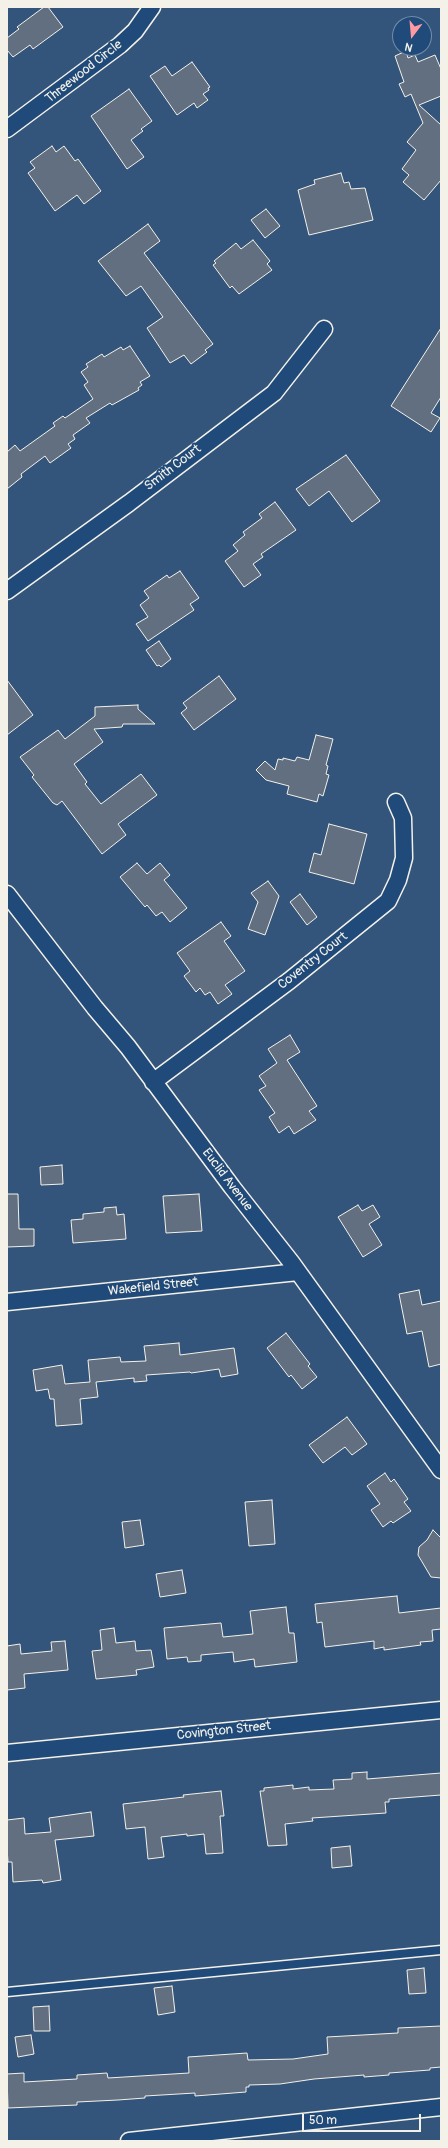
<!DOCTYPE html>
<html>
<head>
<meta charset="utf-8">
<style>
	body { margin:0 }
	#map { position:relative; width:448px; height:2148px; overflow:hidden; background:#33557c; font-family:Pangolin,sans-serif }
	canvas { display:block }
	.frame { position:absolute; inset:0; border:8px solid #f4f1e8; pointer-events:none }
	.north { position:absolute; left:392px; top:16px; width:40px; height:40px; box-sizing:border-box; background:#1f4a7a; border:1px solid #748da6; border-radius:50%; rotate:196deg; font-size:11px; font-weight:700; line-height:16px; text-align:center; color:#f4f1e8 }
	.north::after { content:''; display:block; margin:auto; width:14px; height:18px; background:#ff9aa2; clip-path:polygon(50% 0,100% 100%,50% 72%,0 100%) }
	.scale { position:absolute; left:302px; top:2114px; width:119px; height:18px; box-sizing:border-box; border:2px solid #f4f1e8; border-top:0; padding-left:5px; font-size:12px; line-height:14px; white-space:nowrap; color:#f4f1e8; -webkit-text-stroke:3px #1f4a7a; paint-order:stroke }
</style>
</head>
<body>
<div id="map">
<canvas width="448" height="2148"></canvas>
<div class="frame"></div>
<div class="north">N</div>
<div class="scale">50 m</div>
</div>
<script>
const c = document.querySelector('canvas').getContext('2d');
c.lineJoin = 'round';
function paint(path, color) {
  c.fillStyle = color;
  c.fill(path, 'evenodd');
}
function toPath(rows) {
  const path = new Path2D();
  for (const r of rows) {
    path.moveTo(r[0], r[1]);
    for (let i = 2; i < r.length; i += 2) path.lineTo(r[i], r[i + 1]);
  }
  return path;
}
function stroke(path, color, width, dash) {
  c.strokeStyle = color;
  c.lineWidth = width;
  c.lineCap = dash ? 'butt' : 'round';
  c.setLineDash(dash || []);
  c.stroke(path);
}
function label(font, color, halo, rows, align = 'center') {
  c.font = font + ' Pangolin,sans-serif';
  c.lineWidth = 4;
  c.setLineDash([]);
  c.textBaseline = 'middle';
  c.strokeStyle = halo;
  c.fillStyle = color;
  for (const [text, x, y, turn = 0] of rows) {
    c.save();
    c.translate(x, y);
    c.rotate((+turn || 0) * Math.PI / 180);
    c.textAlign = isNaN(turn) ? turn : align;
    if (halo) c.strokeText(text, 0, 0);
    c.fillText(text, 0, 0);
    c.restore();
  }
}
const building = toPath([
	[44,7,48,7,63,27,33,49,30,45,13,57,7,50,7,38,19,29,17,27,44,7],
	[406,51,408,58,415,55,418,62,435,55,441,69,441,96,419,105,441,125,441,180,424,200,403,182,409,175,402,169,416,150,407,142,423,123,411,94,405,97,399,84,404,82,395,56,406,51],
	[192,62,210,87,208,88,209,90,203,94,208,100,197,108,194,103,177,115,150,76,165,66,172,76,192,62],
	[129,89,152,121,141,129,143,131,131,140,144,157,127,169,91,116,129,89],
	[52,146,56,152,64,146,75,161,78,159,101,191,84,204,77,195,55,211,28,173,35,168,30,162,52,146],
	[341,173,344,183,349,182,351,189,365,188,373,220,309,235,298,190,315,184,314,180,341,173],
	[266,209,280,226,265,238,251,220,266,209],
	[148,224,160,241,144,253,213,344,205,350,207,352,191,364,184,355,170,363,147,328,163,317,141,286,126,296,98,261,148,224],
	[253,240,270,261,267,264,272,270,239,294,232,286,230,288,213,265,216,263,214,261,236,243,241,249,253,240],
	[441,328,441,397,431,413,440,418,431,432,391,406,441,328],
	[130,346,150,376,140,382,142,385,138,388,139,390,112,405,110,403,86,418,90,423,73,435,75,439,68,444,71,448,50,463,45,456,21,474,22,477,7,489,7,452,15,445,20,451,55,426,53,423,63,416,65,418,93,399,84,385,88,382,81,372,88,367,86,364,102,354,104,357,121,347,123,350,130,346],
	[346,455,380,501,352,522,329,491,309,506,296,489,346,455],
	[275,502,296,530,261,554,263,557,253,564,261,575,244,587,225,561,238,551,233,545,245,535,243,532,262,518,259,514,275,502],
	[180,571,199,598,190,604,194,610,148,641,136,624,148,617,140,605,149,598,144,591,167,575,169,578,180,571],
	[159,641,171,659,161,667,159,665,157,666,146,650,159,641],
	[219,676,236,699,194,730,181,713,187,708,183,703,219,676],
	[7,680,33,715,7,735,7,680],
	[138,705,138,709,155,724,123,724,122,727,94,729,103,742,74,764,87,782,85,784,101,804,141,774,157,795,118,824,126,835,102,854,62,801,57,805,53,803,32,777,34,775,20,757,58,730,65,739,95,716,95,707,138,705],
	[316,735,333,739,326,765,328,766,326,774,329,775,323,796,319,794,317,802,287,794,289,786,266,780,256,770,265,761,275,770,278,759,283,760,283,758,295,761,297,757,309,760,316,735],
	[329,824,367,834,354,884,309,872,314,853,321,855,329,824],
	[137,863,147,874,160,863,170,875,164,880,187,908,170,922,162,912,156,916,147,905,145,907,120,877,137,863],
	[268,881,279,896,265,935,248,929,258,902,251,893,268,881],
	[300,894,317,917,307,925,290,902,300,894],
	[221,922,231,936,224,941,245,971,225,985,232,994,218,1004,210,992,205,995,200,988,196,992,184,976,190,971,177,953,221,922],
	[290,1035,300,1052,287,1060,317,1106,309,1111,316,1120,294,1134,289,1126,279,1133,269,1117,275,1113,259,1090,266,1086,259,1076,277,1063,268,1049,290,1035],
	[62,1165,63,1184,41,1185,40,1167,62,1165],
	[7,1194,18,1194,19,1229,34,1229,34,1246,7,1247,7,1194],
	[199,1194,202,1231,166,1233,163,1196,199,1194],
	[358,1205,362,1211,373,1205,380,1217,369,1224,382,1245,363,1257,338,1217,358,1205],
	[116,1207,117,1215,124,1214,126,1239,73,1243,71,1220,83,1219,83,1214,104,1212,104,1208,116,1207],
	[419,1290,422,1305,441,1301,441,1364,429,1367,422,1331,407,1334,399,1294,419,1290],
	[286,1333,310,1364,308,1366,317,1377,302,1389,291,1375,289,1377,267,1348,286,1333],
	[179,1343,180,1355,234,1348,238,1374,221,1377,219,1369,191,1373,190,1372,146,1375,147,1381,134,1382,134,1378,96,1382,98,1397,80,1399,82,1424,56,1426,54,1399,50,1399,48,1389,36,1391,33,1370,62,1365,65,1384,90,1382,88,1360,120,1357,121,1362,146,1361,144,1346,179,1343],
	[347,1417,367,1444,352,1455,345,1447,323,1463,309,1445,347,1417],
	[385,1473,391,1482,394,1479,408,1499,404,1502,411,1511,393,1523,391,1521,383,1527,371,1510,380,1504,367,1486,385,1473],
	[272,1500,275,1544,249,1546,245,1502,272,1500],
	[140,1520,144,1545,125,1548,122,1522,140,1520],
	[433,1530,441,1538,441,1578,431,1577,418,1555,419,1547,427,1540,433,1530],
	[182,1570,186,1593,160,1597,156,1574,182,1570],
	[397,1596,399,1613,441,1608,441,1629,432,1630,433,1641,420,1642,421,1645,384,1650,384,1647,374,1649,374,1641,325,1647,322,1622,317,1623,315,1604,397,1596],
	[286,1607,289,1633,294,1633,297,1662,255,1667,254,1659,234,1662,233,1652,201,1655,201,1661,188,1662,187,1657,167,1659,164,1628,221,1623,223,1637,253,1634,250,1611,286,1607],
	[114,1628,116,1643,135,1641,136,1651,151,1650,154,1667,136,1670,137,1675,96,1679,92,1651,102,1650,100,1630,114,1628],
	[65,1641,68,1670,24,1674,25,1688,7,1690,7,1646,20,1644,21,1654,52,1651,51,1642,65,1641],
	[367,1772,367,1779,441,1773,441,1795,389,1799,389,1802,385,1802,386,1813,312,1818,313,1821,285,1824,287,1845,268,1846,260,1791,264,1791,264,1788,293,1785,293,1789,309,1787,309,1790,334,1789,333,1780,352,1779,352,1773,367,1772],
	[221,1791,224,1816,220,1816,223,1853,206,1854,204,1834,187,1836,187,1834,161,1837,164,1857,148,1859,145,1827,126,1829,123,1804,184,1797,183,1795,221,1791],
	[91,1812,94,1836,55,1840,61,1880,43,1883,42,1880,13,1882,12,1862,8,1862,7,1848,7,1820,24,1818,25,1834,51,1832,49,1818,91,1812],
	[350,1846,352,1866,332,1868,331,1848,350,1846],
	[424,1968,426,1993,409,1994,407,1970,424,1968],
	[172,1986,175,2012,158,2015,154,1988,172,1986],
	[49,2006,50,2031,34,2031,33,2007,49,2006],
	[441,2026,441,2067,430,2068,430,2070,389,2073,389,2075,364,2077,364,2075,314,2079,280,2084,249,2085,249,2087,246,2087,246,2092,195,2096,195,2093,145,2096,145,2098,118,2100,77,2102,77,2105,8,2108,7,2074,24,2073,24,2082,77,2079,77,2075,107,2073,108,2078,189,2073,188,2057,247,2053,248,2060,293,2059,328,2054,327,2037,398,2033,398,2028,441,2026],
	[31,2035,34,2054,18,2057,15,2037,31,2035]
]);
const lane = toPath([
	[7,1992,441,1950]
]);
const street = toPath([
	[7,129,120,45,135,31,152,7],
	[7,591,129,503,274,393,324,329],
	[7,894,95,1008,128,1047,232,1187,291,1262,441,1470],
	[153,1082,289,981,388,901,398,880,404,858,403,818,396,802],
	[7,1302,298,1272],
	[7,1753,441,1710],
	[129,2141,441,2107]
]);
const streetNames = [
	["Threewood Circle",84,72,-38],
	["Smith Court",173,468,-37],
	["Coventry Court",313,961,-38],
	["Euclid Avenue",227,1180,53],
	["Wakefield Street",153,1287,-6],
	["Covington Street",224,1731,-6]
];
paint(building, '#626f81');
stroke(building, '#f4f1e8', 1);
stroke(lane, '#f4f1e8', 11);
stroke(street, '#f4f1e8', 19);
stroke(lane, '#1f4a7a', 8);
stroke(street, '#1f4a7a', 16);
label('13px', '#f4f1e8', '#1f4a7a', streetNames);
</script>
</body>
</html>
